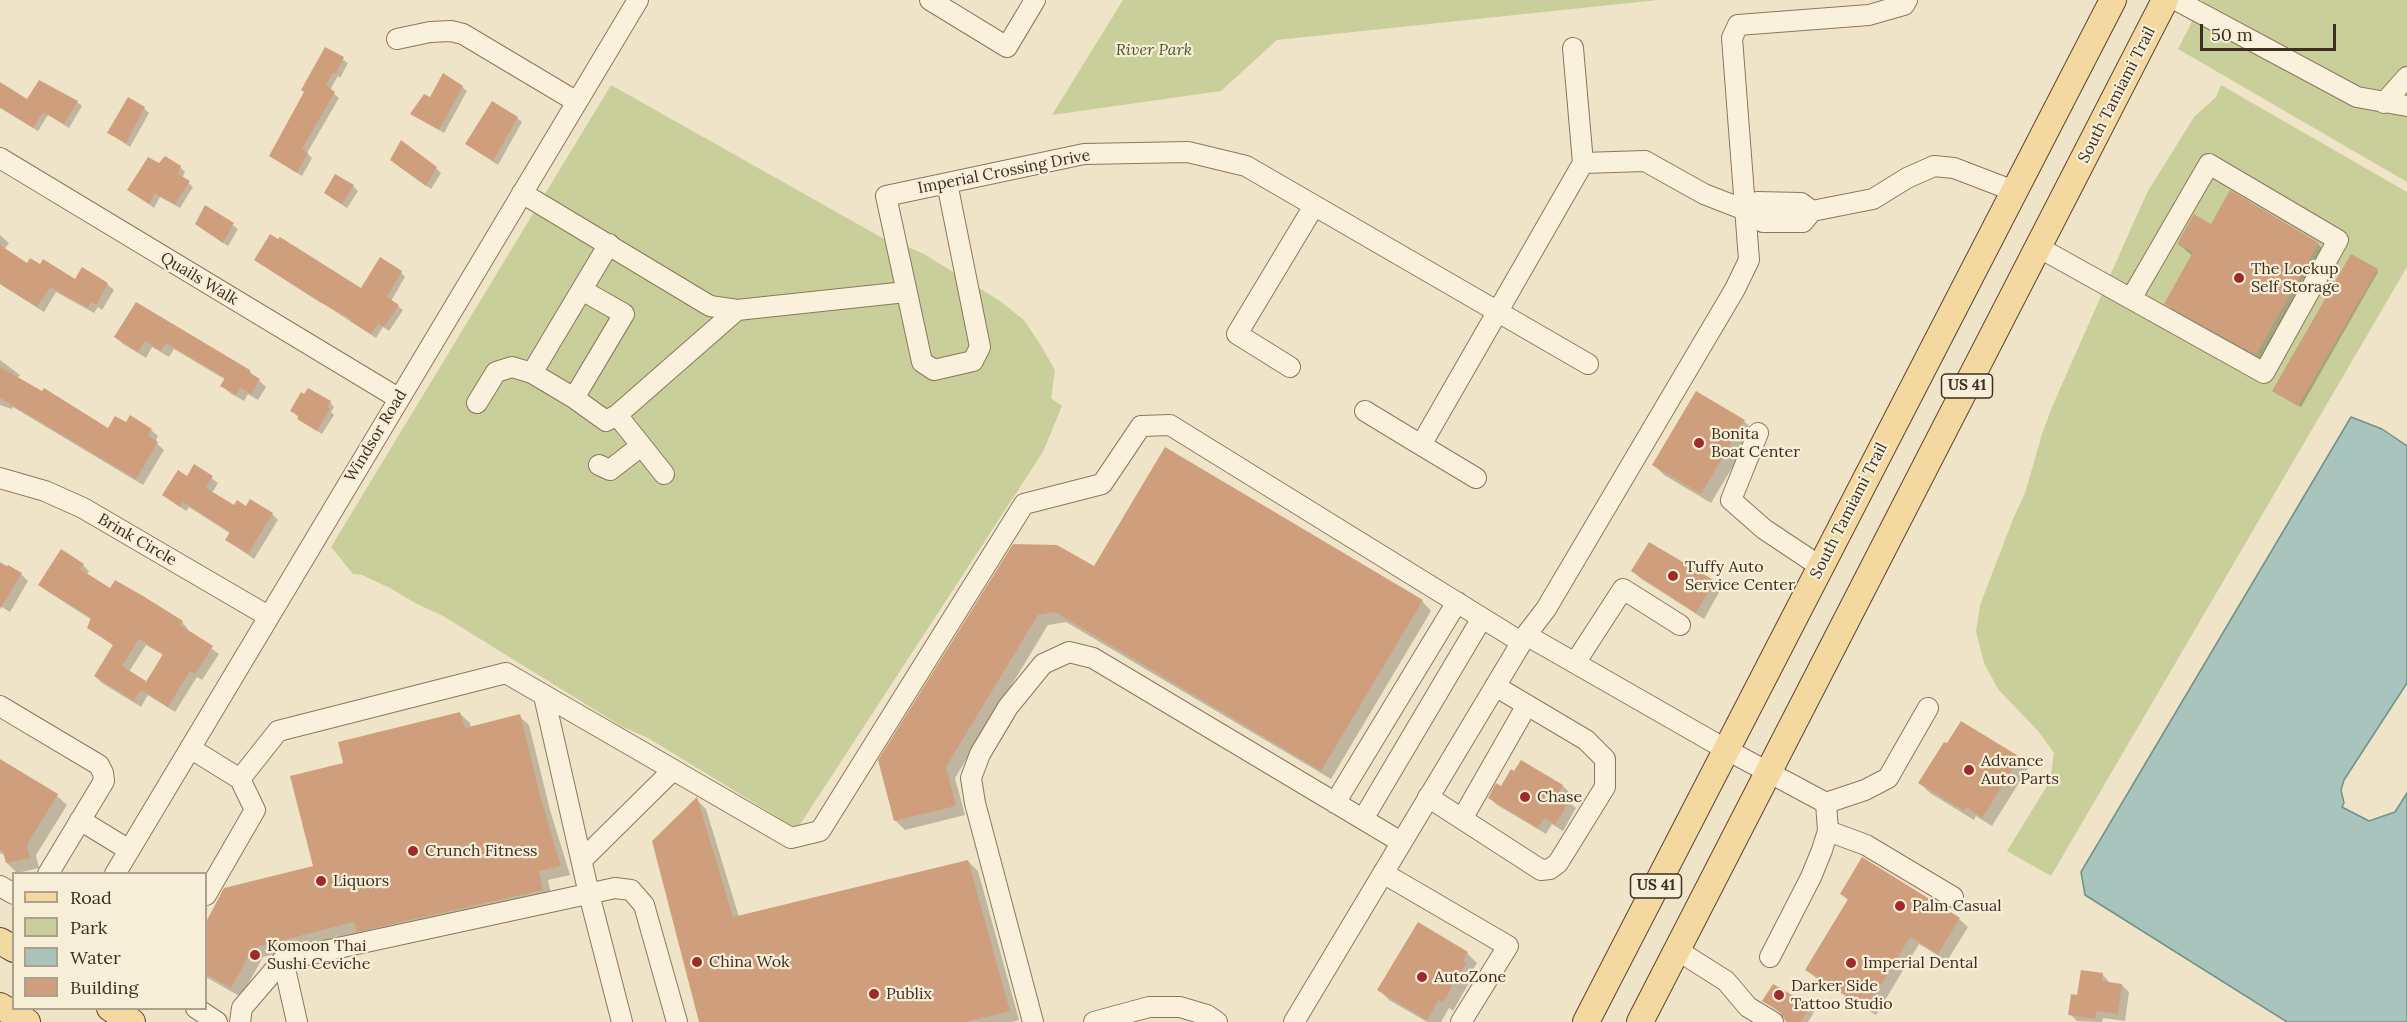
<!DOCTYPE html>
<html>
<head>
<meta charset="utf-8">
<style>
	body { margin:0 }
	#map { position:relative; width:2407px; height:1022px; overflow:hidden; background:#f0e4c8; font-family:Lora,serif }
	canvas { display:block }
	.legend { position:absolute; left:12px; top:872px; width:195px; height:138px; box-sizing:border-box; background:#f7eed8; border:2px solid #ada18e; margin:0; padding:8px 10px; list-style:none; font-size:18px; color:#3d2e20 }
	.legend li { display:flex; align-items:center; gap:12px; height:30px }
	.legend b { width:30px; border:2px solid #ada18e }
	.scale { position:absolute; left:2200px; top:24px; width:136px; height:27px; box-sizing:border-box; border:3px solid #3d2e20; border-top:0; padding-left:8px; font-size:18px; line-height:21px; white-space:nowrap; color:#3d2e20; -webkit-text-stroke:4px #f7eed8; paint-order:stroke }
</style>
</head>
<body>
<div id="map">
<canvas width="2407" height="1022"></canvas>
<ul class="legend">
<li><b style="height:8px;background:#f3d9a0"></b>Road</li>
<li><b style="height:16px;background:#c9cf9b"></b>Park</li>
<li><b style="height:16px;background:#a9c4bc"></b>Water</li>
<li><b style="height:16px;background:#cf9f7d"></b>Building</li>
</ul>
<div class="scale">50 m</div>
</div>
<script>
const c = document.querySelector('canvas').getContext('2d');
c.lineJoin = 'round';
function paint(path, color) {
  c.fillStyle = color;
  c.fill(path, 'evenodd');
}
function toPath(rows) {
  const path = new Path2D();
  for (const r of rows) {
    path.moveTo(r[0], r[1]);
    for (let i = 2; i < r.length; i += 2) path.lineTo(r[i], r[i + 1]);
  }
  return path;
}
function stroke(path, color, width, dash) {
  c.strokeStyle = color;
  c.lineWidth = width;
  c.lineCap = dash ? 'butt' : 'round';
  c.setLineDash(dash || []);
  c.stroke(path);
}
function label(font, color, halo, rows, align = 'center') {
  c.font = font + ' Lora,serif';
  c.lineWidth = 4.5;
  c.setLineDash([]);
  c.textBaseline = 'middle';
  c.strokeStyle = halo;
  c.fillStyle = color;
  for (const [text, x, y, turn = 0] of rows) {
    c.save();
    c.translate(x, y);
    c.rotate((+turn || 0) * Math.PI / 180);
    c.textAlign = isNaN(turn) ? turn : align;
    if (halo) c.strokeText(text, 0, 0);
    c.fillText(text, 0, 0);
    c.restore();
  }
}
const green = toPath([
	[1123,0,1658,0,1277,40,1221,91,1052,115],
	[2203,0,2407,0,2407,182,2178,49],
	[611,85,886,240,897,242,924,254,1000,301,1024,320,1040,344,1055,370,1051,398,1062,406,1043,452,797,829,648,738,621,726,443,616,415,603,390,588,362,575,353,574,331,547],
	[2221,85,2407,192,2407,267,2051,876,2007,851,2050,781,2054,753,2038,731,1998,689,1984,663,1976,632,1980,605,2013,519,2025,493,2042,434,2052,407,2136,217,2148,191,2194,117,2216,97]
]);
const water = toPath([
	[2351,417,2382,429,2407,446,2407,683,2344,780,2341,790,2344,803,2342,807,2369,821,2395,812,2407,793,2407,1022,2287,1022,2085,895,2081,872,2351,417]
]);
const shadow = toPath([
	[326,49,348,63,340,78,338,76,330,90,339,98,307,153,312,158,302,176,271,156,306,92],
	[0,83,27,101,77,102,82,106,69,128,48,115,38,131,0,108],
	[462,87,467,91,444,133,412,114,430,99],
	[144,108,149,113,130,147,109,133],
	[517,118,522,122,498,165,472,148],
	[396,164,436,168,441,173,431,189],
	[180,167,185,172,182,178,193,187,180,208,160,197,154,208,129,190],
	[353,186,358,191,347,208,330,197],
	[206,207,238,229,228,246,201,228],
	[2211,226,2318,244,2328,254,2266,363,2176,313,2166,303,2193,256,2178,244],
	[0,235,9,243,4,250,27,265,75,281,82,269,107,284,114,290,102,310,98,307,94,313,56,292,44,312,3,286,0,283],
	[256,260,361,290,401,272,405,277,391,301,403,310,389,331,383,327,376,338],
	[2377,270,2378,272,2301,407,2275,393],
	[136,304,249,371,266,387,258,400,248,394,244,401,230,393,222,385,226,380,174,349,169,357,152,347,146,358,123,344,116,337],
	[0,360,20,375,17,379,109,430,126,424,151,430,158,436,155,442,164,450,143,485,13,407,12,409,0,405],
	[330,402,334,407,331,412,334,415,322,434,304,423,292,411],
	[1744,421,1754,431,1711,503,1664,475,1654,465],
	[195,466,218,483,212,493,235,507,246,508,272,514,278,520,254,559,227,540,231,534,189,507,186,511,164,495,188,478],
	[1014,545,1094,568,1422,601,1431,611,1331,779,1066,622,1048,625,955,778,965,815,905,830,895,820],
	[0,562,21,574,28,581,10,612,0,606],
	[83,565,89,571,87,575,111,590,182,622,188,629,187,631,219,654,202,680,197,677,175,712,148,695,141,707,102,683,95,676,114,646,89,628,92,620,47,591,40,584],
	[146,645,163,655,146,684,129,672],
	[1633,571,1714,582,1721,589,1704,619,1640,578],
	[460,714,470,723,471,728,519,716,529,725,550,810,570,875,548,880,552,899,368,941,360,933,263,957,241,997,206,977,206,925,225,889,315,867,345,764],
	[2019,758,2028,768,1992,826,1976,816,1974,820,1930,793,1920,783],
	[0,760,57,796,67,805,36,855,39,868,17,873,7,863,6,856,0,853],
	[1522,762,1563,786,1570,793,1566,800,1576,808,1563,831,1552,824,1546,834,1497,805,1490,798,1502,788],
	[697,800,706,809,739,917,968,861,978,871,1019,1020,1012,1022,701,1022],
	[1842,894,1959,919,1968,927,1947,961,1919,944,1876,1015,1816,978,1807,970,1849,901],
	[1418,924,1467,953,1477,963,1472,972,1474,974,1453,1011,1449,1008,1441,1022,1427,1022,1389,1000,1379,990],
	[2103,975,2110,983,2122,985,2129,992,2125,1021,2103,1018,2102,1022,2077,1021,2070,1014,2078,997],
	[1764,1001,1810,1007,1814,1012,1808,1022,1788,1022,1782,1014]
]);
const building = toPath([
	[325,47,344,57,336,74,333,73,326,85,335,92,302,149,308,153,297,173,269,156,304,92,301,90],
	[443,73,463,86,439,130,410,114,424,94,430,97],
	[39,80,78,101,64,124,43,112,33,128,0,107,0,82,27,99],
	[128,97,145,107,126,143,107,133],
	[492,101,518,117,493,161,465,144],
	[401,140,437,167,426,186,390,160],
	[165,156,181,166,178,174,190,181,175,204,155,194,149,204,127,190,148,157,159,163],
	[335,174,354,185,342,204,324,193],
	[2230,190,2319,243,2256,355,2164,304,2193,252,2177,244,2194,214,2211,224],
	[205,205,234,223,223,243,195,224],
	[270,234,278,239,280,237,361,288,380,257,402,271,387,297,399,305,384,327,378,324,371,334,350,321,351,319,318,301,254,260],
	[0,245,27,263,30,258,40,264,43,259,75,279,82,267,108,283,96,305,91,302,88,308,50,287,37,307,0,284],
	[2351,254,2378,269,2298,406,2272,391],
	[136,302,250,370,250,373,260,379,251,394,240,388,236,395,220,386,225,378,166,343,161,351,145,341,138,352,114,337],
	[0,367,42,391,44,388,108,428,115,416,126,422,130,415,152,429,148,435,158,442,136,479,0,398],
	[308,388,331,401,327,407,330,409,317,431,297,419,299,416,290,411,301,392,304,394],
	[1696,391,1745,420,1701,494,1652,465],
	[1165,447,1423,600,1321,771,1055,612,1038,615,946,767,956,806,894,821,878,760,1013,544,1057,545,1094,566],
	[194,464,213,476,206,488,234,505,237,500,246,506,250,499,273,513,248,554,225,540,230,532,183,502,180,507,162,495,178,470,187,476],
	[1649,542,1715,581,1696,613,1631,571],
	[61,549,84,564,80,569,110,588,115,580,143,596,183,621,180,625,213,646,195,674,190,671,168,707,141,690,134,701,94,676,113,645,87,628,91,618,38,585],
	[139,639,163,654,141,690,146,681,122,666],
	[0,563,7,567,8,565,22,573,0,609],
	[460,712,465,728,520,714,541,799,561,866,539,871,543,890,357,932,354,922,253,948,231,988,206,974,206,922,224,888,313,866,290,776,343,763,338,742],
	[1961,721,2020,757,1982,818,1966,807,1964,811,1918,783,1944,742,1947,743],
	[0,759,58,794,27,845,30,858,6,863,3,852,0,850],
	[1521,760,1563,785,1559,793,1570,800,1555,825,1544,818,1538,828,1488,798,1496,783,1501,786,1511,769,1514,771],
	[697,797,733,917,968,860,1010,1011,966,1022,699,1022,652,841],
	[1862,857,1960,918,1938,954,1910,937,1867,1008,1805,970,1848,899,1840,894],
	[1418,922,1468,952,1463,962,1466,963,1443,1002,1439,1000,1427,1020,1377,990],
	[2081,970,2103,973,2102,981,2122,984,2118,1014,2096,1011,2095,1019,2068,1015,2071,994,2077,995],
	[1773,984,1811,1006,1801,1022,1786,1022,1780,1012,1762,1001]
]);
const minor = toPath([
	[930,0,1007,47,1035,0],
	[2176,0,2357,97,2407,106],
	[397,39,430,32,451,31,463,34,577,102],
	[1573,48,1583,163,1645,161,1704,194,1745,210,1763,222,1803,222,1812,211,1873,199,1907,178,1934,166,1954,168,2014,191],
	[2384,103,2407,77],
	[0,158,398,398],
	[947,183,980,347,973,361,934,370,922,362,886,196,1084,154,1188,152,1246,166,1588,364],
	[522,193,710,306,737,310,906,292],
	[1745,210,1757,202,1801,203,1812,211],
	[609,244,532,373,574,398,606,421,617,415,737,310],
	[2038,247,2264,373,2338,240,2209,164,2132,297],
	[1290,367,1237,334,1314,206],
	[574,398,624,314,582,290],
	[477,403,496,372,512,367,532,373],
	[1365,411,1421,445],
	[617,415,664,474],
	[1758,433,1731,500,1764,529,1821,567],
	[599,465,610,470,641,446],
	[0,478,45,491,83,508,268,616],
	[1476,478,1421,445,1583,163],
	[1526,635,1546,609,1735,289,1749,260,1732,38,1738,25,1869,15,1904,5,1907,0],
	[1575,663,1623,589,1680,625],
	[544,696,589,894,622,1022],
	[0,706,99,765,103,773,104,781,48,874],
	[190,748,240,779,255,810,206,895],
	[240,779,278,731,506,673,791,838,820,831,1024,504,1102,484,1141,426,1170,425,1521,642],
	[1428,797,1541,870,1550,869,1558,863,1605,787,1605,759,1586,740,1495,686],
	[1335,803,1457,602],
	[1363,819,1482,618],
	[1462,819,1527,705],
	[80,820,129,850],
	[1828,831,1866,845,1953,897],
	[582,860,673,770],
	[1383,873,1508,946,1461,1022],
	[115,874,638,0],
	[0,886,14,894],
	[1677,950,1726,981,1748,1007,1773,1022],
	[1770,957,1811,877,1822,850,1828,831,1826,803],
	[283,960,297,1022],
	[196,1008,217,1022],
	[240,1022,242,1008,283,960,615,888,631,890,644,905,677,1022],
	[1033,1022,975,803,971,778,980,754,1008,707,1043,664,1069,652,1093,658,1401,842],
	[1094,1022,1149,1007,1180,1007,1207,1015,1217,1022],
	[1294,1022,1526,635,1727,750,1826,803,1865,790,1888,778,1928,708]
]);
const major = toPath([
	[0,941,14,949],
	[0,1006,27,1022],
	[110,1008,132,1022],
	[1586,1022,2113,0],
	[1640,1022,2165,0]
]);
const markers = [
	[2239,278,6,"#9e2a2b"],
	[1699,443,6,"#9e2a2b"],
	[1673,576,6,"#9e2a2b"],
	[1969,770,6,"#9e2a2b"],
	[1525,797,6,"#9e2a2b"],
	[413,851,6,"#9e2a2b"],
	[321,881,6,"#9e2a2b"],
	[1900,906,6,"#9e2a2b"],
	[255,955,6,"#9e2a2b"],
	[697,962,6,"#9e2a2b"],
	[1851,963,6,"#9e2a2b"],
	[1422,977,6,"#9e2a2b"],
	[874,994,6,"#9e2a2b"],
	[1779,995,6,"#9e2a2b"]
];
const shields = [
	[1967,386,51],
	[1656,886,51]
];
const shieldNames = [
	["US 41",1967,386],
	["US 41",1656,886]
];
const parkNames = [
	["River Park",1154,50]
];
const streetNames = [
	["South Tamiami Trail",2117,95,-63],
	["Imperial Crossing Drive",1004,172,-11],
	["Quails Walk",199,279,31],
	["Windsor Road",376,436,-59],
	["South Tamiami Trail",1849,511,-63],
	["Brink Circle",137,540,30]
];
const poiNames = [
	["The Lockup",2251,269],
	["Self Storage",2251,287],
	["Bonita",1711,434],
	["Boat Center",1711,452],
	["Tuffy Auto",1685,567],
	["Service Center",1685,585],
	["Advance",1981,761],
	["Auto Parts",1981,779],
	["Chase",1537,797],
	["Crunch Fitness",425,851],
	["Liquors",333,881],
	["Palm Casual",1912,906],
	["Komoon Thai",267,946],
	["Sushi Ceviche",267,964],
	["China Wok",709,962],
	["Imperial Dental",1863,963],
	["AutoZone",1434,977],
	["Darker Side",1791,986],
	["Tattoo Studio",1791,1004],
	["Publix",886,994]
];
paint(green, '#c9cf9b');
paint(water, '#a9c4bc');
stroke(water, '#6f938a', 1.5);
paint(shadow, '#0003');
paint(building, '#cf9f7d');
stroke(minor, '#8d765c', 22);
stroke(major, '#5b4430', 28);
stroke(minor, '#faf1dc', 20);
stroke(major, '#f3d9a0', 26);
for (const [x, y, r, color] of markers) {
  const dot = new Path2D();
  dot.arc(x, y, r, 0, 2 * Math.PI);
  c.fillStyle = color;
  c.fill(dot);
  stroke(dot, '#f7eed8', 2);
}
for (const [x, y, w] of shields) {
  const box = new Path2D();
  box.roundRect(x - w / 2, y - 12, w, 24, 4.5);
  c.fillStyle = '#f7eed8';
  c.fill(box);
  stroke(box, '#3d2e20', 1.5);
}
label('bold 15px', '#3d2e20', null, shieldNames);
label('italic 16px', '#4d5a26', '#f7eed8', parkNames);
label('16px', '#3d2e20', '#f7eed8', streetNames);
label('16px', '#3d2e20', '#f7eed8', poiNames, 'left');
</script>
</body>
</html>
